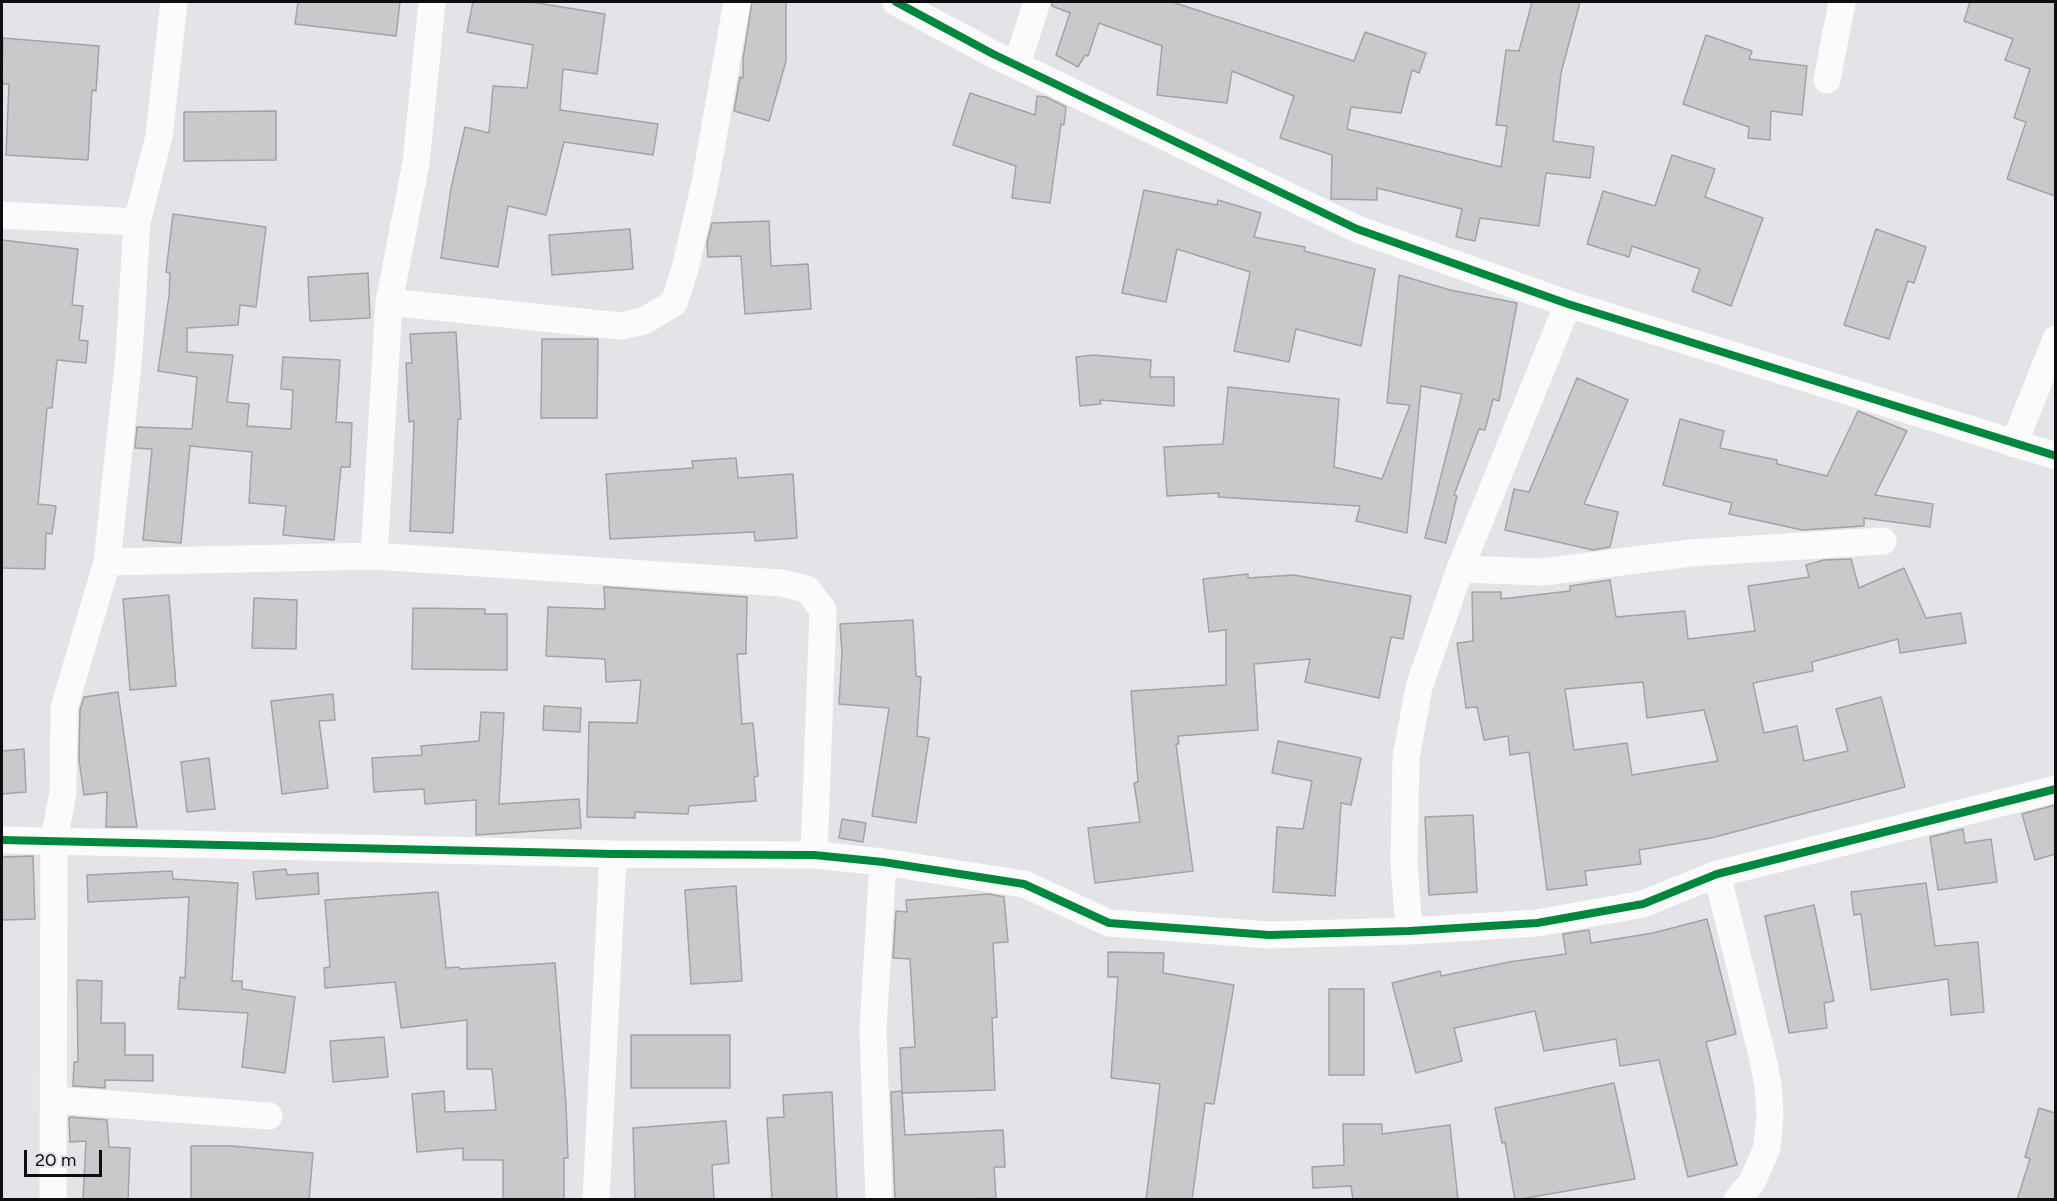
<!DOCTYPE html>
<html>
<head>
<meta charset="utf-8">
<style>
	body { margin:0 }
	#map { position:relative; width:2057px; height:1201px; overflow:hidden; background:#e4e3e8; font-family:Figtree,sans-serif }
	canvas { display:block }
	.frame { position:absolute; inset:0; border:3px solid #0e0d10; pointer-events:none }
	.scale { position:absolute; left:24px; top:1150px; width:78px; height:27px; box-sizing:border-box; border:3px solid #0e0d10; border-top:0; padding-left:8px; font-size:18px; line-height:21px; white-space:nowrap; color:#0e0d10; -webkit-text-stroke:4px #e3e1ea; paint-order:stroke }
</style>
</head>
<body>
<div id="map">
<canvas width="2057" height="1201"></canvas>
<div class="frame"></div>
<div class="scale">20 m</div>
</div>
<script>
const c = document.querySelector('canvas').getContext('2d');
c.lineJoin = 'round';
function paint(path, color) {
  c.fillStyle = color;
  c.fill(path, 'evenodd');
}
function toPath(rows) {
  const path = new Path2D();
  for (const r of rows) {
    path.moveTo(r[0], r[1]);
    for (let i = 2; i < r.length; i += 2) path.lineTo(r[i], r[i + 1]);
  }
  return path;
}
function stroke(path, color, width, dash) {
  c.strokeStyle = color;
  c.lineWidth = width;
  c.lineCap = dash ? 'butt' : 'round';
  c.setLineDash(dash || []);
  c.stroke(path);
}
const building = toPath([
	[298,2,400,2,396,36,295,24,298,2],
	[473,2,531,2,605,14,597,74,563,69,560,110,658,124,653,155,564,142,546,215,508,206,498,267,441,258,451,188,465,127,489,133,493,86,527,88,533,45,467,32,473,2],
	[752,2,786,2,786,61,769,121,734,111,740,77,743,78,743,59,752,2],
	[1052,2,1172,2,1354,61,1365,32,1426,53,1419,73,1412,70,1401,113,1351,107,1347,129,1501,167,1507,126,1496,125,1506,50,1519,51,1532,2,1580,2,1561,73,1553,141,1594,147,1590,178,1546,173,1539,226,1480,218,1475,241,1456,237,1462,209,1377,188,1377,200,1331,199,1332,155,1280,138,1294,96,1232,71,1227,103,1157,95,1162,46,1099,23,1088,56,1085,55,1078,67,1056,55,1070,13,1052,6,1052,2],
	[1970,2,2055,2,2055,196,2007,179,2026,122,2014,118,2030,69,2005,60,2013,39,1964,21,1970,2],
	[1706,35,1752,51,1749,59,1807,66,1802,115,1771,111,1770,140,1748,138,1749,127,1683,104,1706,35],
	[3,38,99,46,96,91,92,90,88,160,6,155,9,84,2,84,3,38],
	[970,93,1035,115,1037,96,1046,97,1066,107,1064,125,1061,124,1050,203,1012,198,1016,166,953,145,970,93],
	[276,111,276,160,184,161,184,112,276,111],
	[1672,155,1715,169,1705,197,1763,218,1731,306,1692,291,1700,269,1632,246,1629,257,1587,244,1603,191,1655,206,1672,155],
	[1144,190,1217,205,1218,200,1261,213,1254,237,1305,247,1304,251,1375,269,1361,346,1296,329,1289,362,1234,351,1250,272,1177,249,1166,302,1122,293,1144,190],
	[173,214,266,227,256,307,240,305,238,325,187,328,187,352,233,355,227,402,249,404,247,426,291,429,293,390,281,389,283,357,340,360,336,422,352,423,350,467,341,467,334,540,283,535,286,506,249,503,252,452,190,446,181,543,143,540,152,449,135,448,137,427,192,429,197,377,158,371,169,296,170,273,166,272,173,214],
	[769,221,771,266,808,264,811,309,745,314,741,256,708,257,707,243,712,223,769,221],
	[630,229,633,269,552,275,549,235,630,229],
	[1876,229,1926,247,1914,283,1908,281,1889,339,1844,325,1876,229],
	[2,240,78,249,72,305,83,306,79,340,88,341,86,363,57,360,52,408,47,408,38,504,56,506,52,534,46,533,45,569,2,568,2,240],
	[368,273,370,318,310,321,308,277,368,273],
	[1399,275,1450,290,1517,303,1499,401,1493,399,1485,430,1479,429,1454,495,1457,496,1446,543,1425,538,1462,394,1421,386,1407,533,1356,521,1360,506,1218,497,1219,493,1167,496,1164,447,1223,444,1228,387,1339,399,1334,467,1382,479,1410,405,1387,403,1399,275],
	[456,332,461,419,458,419,453,533,410,531,414,421,409,422,406,363,412,363,410,334,456,332],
	[542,339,598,339,597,418,541,418,542,339],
	[1093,355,1151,360,1150,377,1174,377,1174,406,1100,400,1101,404,1080,406,1076,357,1093,355],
	[1577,378,1628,400,1584,504,1618,512,1610,547,1593,550,1505,530,1514,489,1529,492,1577,378],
	[1858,411,1907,431,1875,495,1933,504,1930,527,1864,518,1864,526,1802,530,1729,514,1732,503,1663,485,1680,419,1724,431,1720,448,1777,460,1777,464,1827,476,1858,411],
	[736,458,738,478,793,474,797,538,755,541,754,532,610,539,606,474,693,468,692,461,736,458],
	[1851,559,1859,588,1904,568,1926,618,1961,613,1966,643,1900,653,1898,639,1812,662,1813,671,1753,683,1764,733,1797,726,1804,761,1848,751,1836,709,1881,697,1905,787,1711,838,1639,850,1641,864,1585,871,1587,885,1547,890,1529,752,1510,755,1508,736,1484,740,1477,707,1466,708,1457,643,1473,641,1472,592,1501,592,1501,599,1570,591,1570,586,1610,580,1616,617,1685,611,1688,639,1755,631,1748,586,1809,577,1806,565,1824,560,1851,559],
	[1643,682,1647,718,1704,710,1718,761,1632,775,1627,743,1574,750,1565,689,1643,682],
	[1248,574,1248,578,1294,575,1411,596,1403,639,1391,637,1379,698,1305,682,1310,659,1254,664,1258,730,1178,736,1179,744,1176,744,1193,871,1095,883,1088,828,1140,822,1134,783,1138,782,1131,691,1226,685,1226,630,1209,632,1203,579,1248,574],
	[604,587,747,597,746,654,737,654,742,724,753,723,758,776,754,777,756,801,689,806,688,814,635,812,635,818,587,817,589,722,637,723,641,680,606,682,605,659,546,656,548,607,605,609,604,587],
	[169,595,176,686,130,690,123,599,169,595],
	[254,598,297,600,296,649,252,648,254,598],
	[413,608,485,609,485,614,507,614,507,670,412,669,413,608],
	[913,620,916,676,921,677,917,736,929,738,916,823,872,816,889,708,839,704,842,652,840,624,913,620],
	[118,692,137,827,106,827,107,792,84,795,79,760,80,710,84,697,118,692],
	[333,694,335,720,319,721,328,788,282,794,271,701,333,694],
	[544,706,581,708,580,732,543,730,544,706],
	[481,712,504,713,499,804,579,799,581,828,476,835,476,800,425,804,424,789,374,792,372,758,422,755,421,746,479,741,481,712],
	[1278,741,1361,758,1351,805,1341,803,1335,896,1273,892,1277,827,1303,829,1312,781,1272,773,1278,741],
	[24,749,26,792,2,794,2,751,24,749],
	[209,758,215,809,187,812,181,762,209,758],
	[2055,805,2055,854,2035,860,2022,814,2055,805],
	[1473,815,1477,892,1429,895,1425,817,1473,815],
	[842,819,866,823,863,842,839,838,842,819],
	[1963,829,1965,843,1991,839,1997,882,1938,890,1930,837,1963,829],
	[33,856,35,919,2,920,2,857,33,856],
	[286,869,287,875,318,873,319,894,256,899,253,872,286,869],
	[172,871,173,879,238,883,232,981,242,981,242,989,295,997,285,1073,242,1067,248,1013,178,1009,180,977,185,978,189,897,88,902,87,875,172,871],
	[1926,883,1935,946,1978,942,1984,1012,1951,1015,1948,979,1871,990,1861,914,1854,915,1851,892,1926,883],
	[736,886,742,981,691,984,685,890,736,886],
	[438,892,446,968,459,967,460,969,555,963,566,1105,568,1158,564,1158,564,1200,503,1200,503,1160,463,1160,463,1148,417,1152,412,1094,444,1091,445,1112,496,1110,492,1069,467,1069,467,1020,401,1028,395,982,325,988,324,968,330,967,325,900,438,892],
	[989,894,1004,897,1008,942,993,943,997,1017,992,1018,995,1090,902,1093,900,1048,915,1047,910,959,893,958,896,911,907,912,906,900,989,894],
	[1814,905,1834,1001,1824,1003,1827,1028,1789,1033,1765,916,1814,905],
	[1707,919,1736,1034,1706,1042,1737,1165,1688,1177,1659,1060,1620,1066,1616,1039,1544,1051,1535,1011,1454,1028,1462,1061,1416,1073,1392,983,1440,971,1441,976,1509,962,1566,954,1563,934,1589,930,1591,943,1653,933,1707,919],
	[1108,952,1164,953,1163,973,1234,985,1214,1104,1205,1103,1192,1200,1146,1200,1160,1084,1111,1078,1118,977,1108,977,1108,952],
	[77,980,102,981,101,1023,125,1023,125,1055,153,1055,153,1081,105,1080,105,1088,73,1086,74,1062,78,1062,77,980],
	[1329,989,1364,989,1364,1075,1329,1075,1329,989],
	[631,1035,730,1035,730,1088,631,1088,631,1035],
	[384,1037,388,1077,333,1082,330,1041,384,1037],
	[1614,1083,1635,1179,1515,1200,1505,1142,1502,1143,1495,1108,1614,1083],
	[902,1091,905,1135,1003,1130,1005,1167,994,1167,996,1198,895,1200,891,1092,902,1091],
	[832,1092,837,1200,772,1200,767,1118,784,1117,783,1095,832,1092],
	[2039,1108,2055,1113,2055,1200,2017,1200,2030,1159,2025,1157,2039,1108],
	[71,1117,107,1120,109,1147,130,1148,128,1200,83,1200,86,1141,70,1142,69,1118,71,1117],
	[726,1121,729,1163,712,1165,714,1200,635,1200,633,1128,726,1121],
	[1343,1124,1382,1124,1382,1134,1450,1125,1458,1200,1353,1200,1351,1186,1313,1188,1312,1167,1344,1165,1343,1124],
	[191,1146,232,1146,313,1153,309,1200,191,1200,191,1146]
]);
const minor = toPath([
	[896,2,993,54,1357,229,1568,304,2056,456],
	[1017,64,1037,2],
	[1827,80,1842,2],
	[2,215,137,222],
	[389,302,621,326,644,321,674,303,685,269,705,183,737,2],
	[2014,444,2056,339],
	[374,556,389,302,416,163,432,2],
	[107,562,374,556,781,583,807,589,823,610,814,855],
	[1460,569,1543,572,1690,553,1883,541],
	[2,840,613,854,814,855,883,862,1024,884,1109,923,1269,935,1409,931,1537,923,1643,904,1717,874,2056,789],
	[1717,874,1762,1055,1768,1085,1770,1115,1767,1148,1752,1182,1737,1200],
	[1409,931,1404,863,1406,758,1419,687,1460,569,1568,304],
	[55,1100,269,1116],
	[53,1200,54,840,63,793,64,708,107,562,129,355,137,222,159,136,174,2],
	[596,1200,613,854],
	[879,1200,873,1029,883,862]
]);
const cycleway = toPath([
	[896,2,993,54,1357,229,1568,304,2056,456],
	[2,840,613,854,814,855,883,862,1024,884,1109,923,1269,935,1409,931,1537,923,1643,904,1717,874,2056,789]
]);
paint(building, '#c9c9cc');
stroke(building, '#a3a2a6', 1.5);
stroke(minor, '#fbfbfc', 27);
stroke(cycleway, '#00873e', 8);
</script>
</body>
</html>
